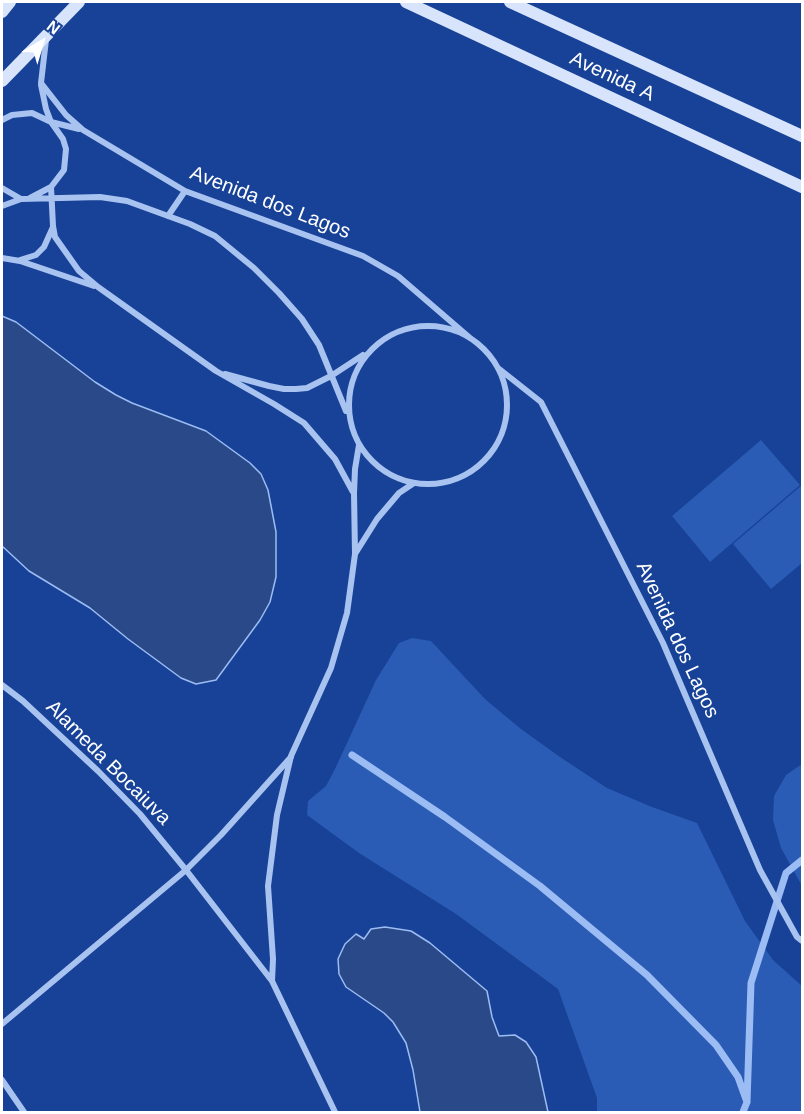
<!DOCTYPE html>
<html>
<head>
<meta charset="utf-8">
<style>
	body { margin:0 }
	#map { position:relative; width:804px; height:1114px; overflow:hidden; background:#174297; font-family:Arial,sans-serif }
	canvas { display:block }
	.frame { position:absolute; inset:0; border:3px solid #fff; pointer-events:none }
	.north { position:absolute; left:12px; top:12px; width:60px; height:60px; -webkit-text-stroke:4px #174297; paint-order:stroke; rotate:38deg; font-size:16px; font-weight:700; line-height:24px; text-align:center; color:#fff }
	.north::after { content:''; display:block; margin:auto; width:21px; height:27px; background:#fff; clip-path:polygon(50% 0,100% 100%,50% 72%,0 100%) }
</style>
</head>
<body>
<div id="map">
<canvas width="804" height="1114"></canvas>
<div class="frame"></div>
<div class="north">N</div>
</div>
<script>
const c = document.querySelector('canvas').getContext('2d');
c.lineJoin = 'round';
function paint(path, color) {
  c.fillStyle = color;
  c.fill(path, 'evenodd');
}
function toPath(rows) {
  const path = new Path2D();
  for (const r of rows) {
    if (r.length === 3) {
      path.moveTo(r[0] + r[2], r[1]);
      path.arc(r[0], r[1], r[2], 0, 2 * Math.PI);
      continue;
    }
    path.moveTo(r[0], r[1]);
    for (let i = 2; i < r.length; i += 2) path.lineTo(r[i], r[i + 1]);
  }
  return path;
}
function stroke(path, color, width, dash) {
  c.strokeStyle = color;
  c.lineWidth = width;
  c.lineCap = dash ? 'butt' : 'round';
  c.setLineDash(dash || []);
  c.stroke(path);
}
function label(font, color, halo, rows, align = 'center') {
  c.font = font + ' Arial,sans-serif';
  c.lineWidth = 5;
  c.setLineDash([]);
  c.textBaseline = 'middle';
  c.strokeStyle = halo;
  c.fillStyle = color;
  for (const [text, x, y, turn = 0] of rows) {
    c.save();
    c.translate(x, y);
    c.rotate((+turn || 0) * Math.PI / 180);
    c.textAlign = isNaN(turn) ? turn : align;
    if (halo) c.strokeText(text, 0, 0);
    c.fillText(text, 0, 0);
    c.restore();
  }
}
const green = toPath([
	[761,440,800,485,710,562,672,516],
	[802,485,802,563,771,589,733,544],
	[412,638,431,641,485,699,521,729,560,757,607,788,652,807,697,823,745,921,773,960,802,986,802,1112,597,1112,597,1098,558,989,456,914,359,853,307,815,308,801,326,786,335,769,376,680,399,643],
	[802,764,802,886,781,848,773,820,774,796,786,775]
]);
const water = toPath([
	[2,316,16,322,95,382,116,395,132,403,206,431,250,463,261,474,268,490,276,532,276,577,270,602,260,620,216,680,196,684,181,678,128,639,90,608,29,571,2,546,2,316],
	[385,927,411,931,430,943,487,991,492,1017,499,1036,515,1035,526,1042,536,1057,548,1112,420,1112,413,1070,406,1043,393,1022,384,1013,346,987,339,974,338,959,345,944,356,934,364,939,371,929,385,927]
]);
const stream = toPath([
	[352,755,445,817,540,886,647,975,716,1045,738,1077,747,1102],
	[743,1112,747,1102,751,983,786,873,802,860]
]);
const street = toPath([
	[46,40,41,83,66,115,83,130,185,191,363,256,398,276,470,338],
	[41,85,46,109,51,122,79,129],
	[2,120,12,115,32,113,51,122,63,139,66,149,64,170,51,187,30,198],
	[51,187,53,226,55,237,79,271,98,287,216,371,274,404,304,423,335,459,353,492],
	[2,188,21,199,100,197,127,201,190,224,215,236,254,268,279,293,302,319,319,345,346,411],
	[2,206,21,199],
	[168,216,185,191],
	[2,258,20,261,94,286],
	[20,260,36,255,44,247,53,227],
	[428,405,79],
	[498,368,541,402,663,643,760,870,797,937,802,941],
	[225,374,269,386,284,389,296,389,307,388,331,376,363,355],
	[355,554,377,519,399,493,414,483],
	[2,685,23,701,98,771,140,814,186,870,272,981],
	[2,1024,186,870,221,835,291,757],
	[2,1080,24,1112],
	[335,1112,272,981,273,959,268,886,277,815,291,756,331,668,347,613,355,554,354,493,355,469,359,445]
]);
const secondary = toPath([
	[406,2,802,187],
	[510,2,802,136],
	[2,12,10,2],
	[2,81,79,2]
]);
const streetNames = [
	["Avenida A",612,77,25],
	["Avenida dos Lagos",270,203,21],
	["Avenida dos Lagos",677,640,65],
	["Alameda Bocaiuva",108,763,45]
];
paint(green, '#2a5bb5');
paint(water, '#2a4989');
stroke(water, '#9cbcf4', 1.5);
stroke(stream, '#9cbcf4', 7);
stroke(street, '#a9c3f1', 6);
stroke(secondary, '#d8e4fc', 12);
label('20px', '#fff', '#174297', streetNames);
</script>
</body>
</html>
